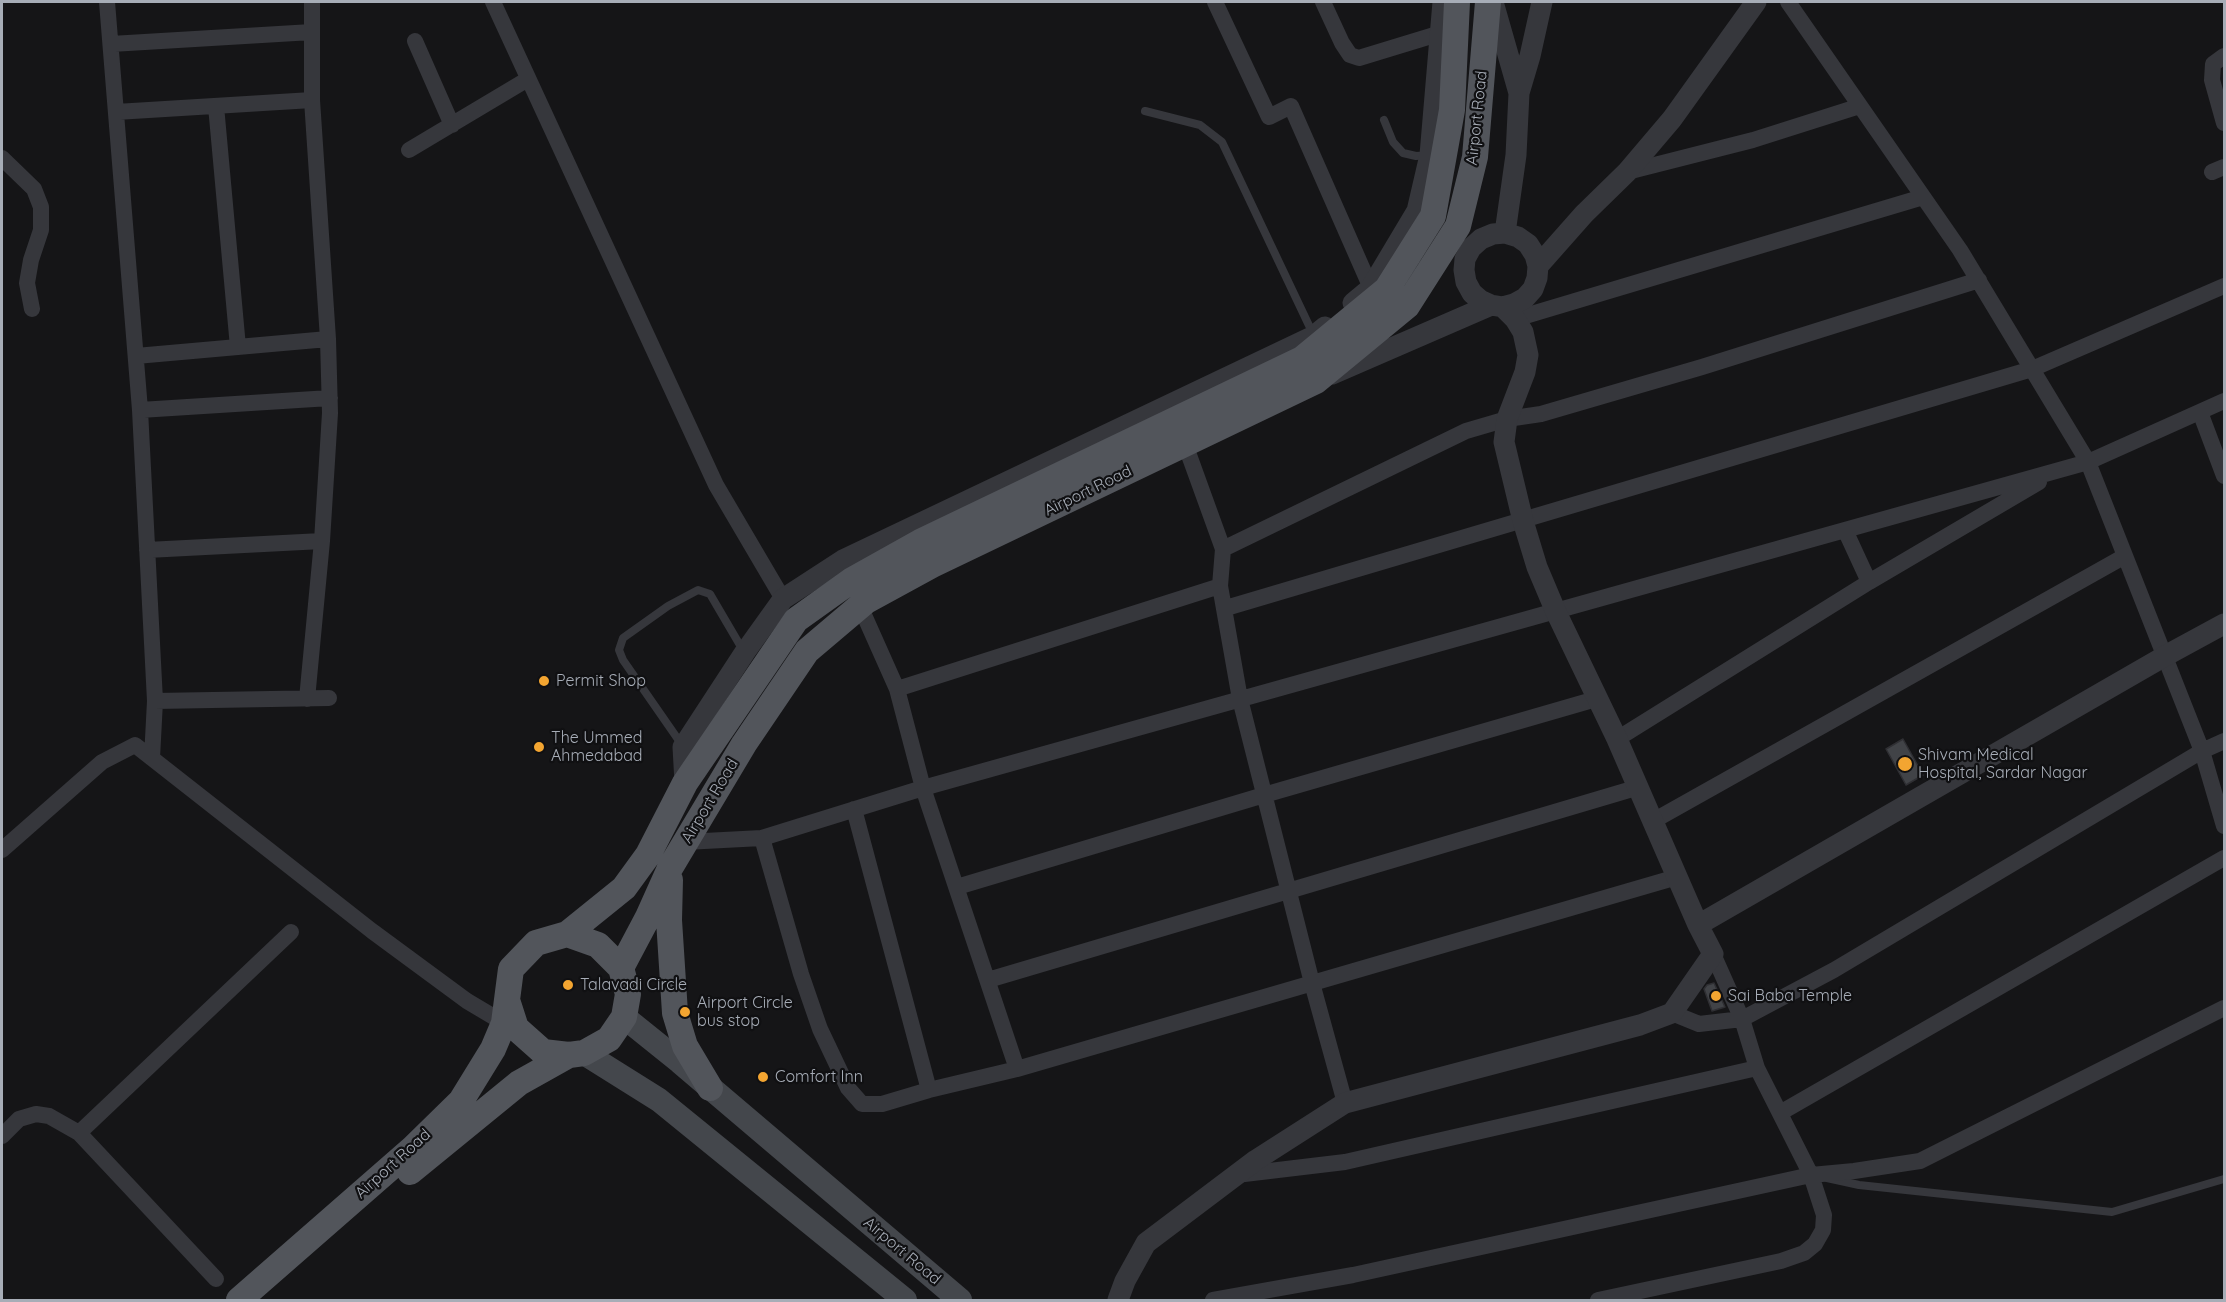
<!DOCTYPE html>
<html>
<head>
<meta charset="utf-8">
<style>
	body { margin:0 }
	#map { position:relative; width:2226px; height:1302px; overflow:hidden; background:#151517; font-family:Quicksand,sans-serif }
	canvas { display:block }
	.frame { position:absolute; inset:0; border:3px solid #a7adb7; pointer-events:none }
</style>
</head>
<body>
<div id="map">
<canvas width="2226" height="1302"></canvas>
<div class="frame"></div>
</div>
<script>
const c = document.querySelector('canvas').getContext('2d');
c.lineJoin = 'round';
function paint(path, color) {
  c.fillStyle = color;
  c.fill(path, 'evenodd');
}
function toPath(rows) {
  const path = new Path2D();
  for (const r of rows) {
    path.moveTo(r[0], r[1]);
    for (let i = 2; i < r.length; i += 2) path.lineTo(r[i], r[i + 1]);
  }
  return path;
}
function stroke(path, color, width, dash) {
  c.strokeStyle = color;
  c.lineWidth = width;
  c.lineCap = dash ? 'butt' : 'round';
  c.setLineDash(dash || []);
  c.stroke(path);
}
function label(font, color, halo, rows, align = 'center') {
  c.font = font + ' Quicksand,sans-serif';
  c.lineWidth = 4.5;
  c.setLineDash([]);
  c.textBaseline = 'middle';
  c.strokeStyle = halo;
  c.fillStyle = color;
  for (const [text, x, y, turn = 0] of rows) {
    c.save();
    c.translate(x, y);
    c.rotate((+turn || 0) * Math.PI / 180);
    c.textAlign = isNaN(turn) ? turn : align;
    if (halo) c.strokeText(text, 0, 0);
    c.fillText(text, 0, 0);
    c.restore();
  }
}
const building = toPath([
	[1903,739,1923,775,1906,785,1886,749,1903,739],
	[1714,983,1725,1007,1712,1011,1704,989,1707,985,1714,983]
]);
const service = toPath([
	[1145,111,1200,125,1222,142,1314,336],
	[1384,120,1393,142,1403,153,1416,156,1430,155],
	[682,745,623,660,619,650,623,638,668,606,698,590,710,594,744,652],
	[1827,1178,1859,1185,2112,1212,2224,1179]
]);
const minor = toPath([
	[107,2,140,410,155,701,152,758],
	[493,2,716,485,783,599],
	[1215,2,1269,117,1291,106,1371,288],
	[1323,2,1342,43,1350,55,1359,58,1441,33],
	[1788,2,1960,250,2088,462,2202,751,2224,826],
	[415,41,452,125],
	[111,44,312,32],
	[2224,56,2213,64,2212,80,2224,123],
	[216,106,238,347],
	[116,112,312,100],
	[409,150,528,79],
	[2,158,34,189,41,207,41,230,31,260,27,283,32,309],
	[1627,172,1753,140,1860,106],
	[2212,172,2224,167],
	[1515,319,1923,197],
	[136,356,328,339],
	[140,410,330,398],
	[2200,412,2224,476],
	[1185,444,1223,549,1220,586,1240,699,1312,983,1345,1103],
	[1845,530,1869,582],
	[1223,549,1466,431,1507,419,1541,414,1702,367,1979,280],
	[147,550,322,541],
	[860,606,897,689,923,788,1017,1069,1677,877],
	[1226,608,2032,369,2224,286],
	[897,689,1220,586],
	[307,699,322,541,330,413,328,339,312,100,312,2],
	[155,701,329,698],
	[1617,739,1869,582,2039,482],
	[1653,821,2125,556],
	[762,838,801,974,820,1029,848,1088,862,1104,882,1104,929,1090,854,809],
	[685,842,762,838,923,788,2088,462,2224,401],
	[2,850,102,762,135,745,372,931,467,1001,504,1023],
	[957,887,1264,795,1596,699],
	[1713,954,1742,1019,1757,1068,1811,1175,1854,1171,1920,1161,2224,1008],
	[988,980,1639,787],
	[1672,1013,1699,1024,1742,1019,1834,970,2202,751,2224,741],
	[929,1090,1017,1069],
	[1780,1113,2224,858],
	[79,1133,291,932],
	[2,1136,19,1119,36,1114,49,1116,79,1133,216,1279],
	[1236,1175,1345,1162,1757,1068],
	[1213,1300,1353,1275,1811,1175,1824,1215,1823,1230,1815,1244,1804,1253,1781,1261,1598,1300]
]);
const tertiary = toPath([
	[1493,2,1519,93,1516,155,1505,233],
	[1519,93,1530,56,1542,2],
	[1538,266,1584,214,1627,172,1672,119,1756,2],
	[1353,303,1371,288,1417,211,1430,155,1443,2],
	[1503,307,1514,304,1525,298,1533,289,1537,278,1538,266,1535,255,1528,244,1518,237,1505,233,1493,234,1481,239,1471,248,1465,259,1464,270,1466,282,1472,293,1480,300,1491,305,1503,307,1515,319,1523,332,1528,355,1525,372,1507,419,1504,442,1523,521,1537,567,1556,612,1617,739,1698,925],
	[1332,374,1491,305],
	[685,783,683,747,745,652,783,599,843,560,1314,336,1325,327],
	[1118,1300,1125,1281,1146,1243,1256,1160,1345,1103,1640,1025,1672,1013,1713,954,1698,925,2165,656,2224,624]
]);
const secondary = toPath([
	[624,1017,680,1062,960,1300],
	[584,1053,659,1100,905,1300]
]);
const primary = toPath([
	[670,880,669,920,675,1013,685,1046,710,1088],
	[567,934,624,888,648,855,685,783,796,620,852,580,920,542,1302,359,1387,289,1433,216,1452,110,1457,2],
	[621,968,648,917,670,868,744,744,807,651,866,601,932,565,1316,381,1407,306,1458,226,1475,157,1488,2],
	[410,1172,519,1083,569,1055],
	[239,1300,413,1148,461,1101,493,1049,504,1023,511,969,536,943,567,934,598,945,621,968,628,994,624,1017,609,1039,584,1053,569,1055,543,1052,516,1028,507,1000]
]);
const markers = [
	[544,681,6,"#f3a531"],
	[539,747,6,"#f3a531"],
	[1905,764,8,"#f3a531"],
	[568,985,6,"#f3a531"],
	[1716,996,6,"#f3a531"],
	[685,1012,6,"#f3a531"],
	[763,1077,6,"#f3a531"]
];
const streetNames = [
	["Airport Road",1477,118,-84],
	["Airport Road",1088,491,-26],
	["Airport Road",710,801,-59],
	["Airport Road",393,1164,-42],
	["Airport Road",902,1251,40]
];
const poiNames = [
	["Permit Shop",556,681],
	["The Ummed",551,738],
	["Ahmedabad",551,756],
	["Shivam Medical",1918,755],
	["Hospital, Sardar Nagar",1918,773],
	["Talavadi Circle",580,985],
	["Sai Baba Temple",1728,996],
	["Airport Circle",697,1003],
	["bus stop",697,1021],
	["Comfort Inn",775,1077]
];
paint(building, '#414347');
stroke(building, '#2f2f33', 1.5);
stroke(service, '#36373c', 8);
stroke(minor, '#36373c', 16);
stroke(tertiary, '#36373c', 21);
stroke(secondary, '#44474c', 24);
stroke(primary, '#52555b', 26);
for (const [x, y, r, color] of markers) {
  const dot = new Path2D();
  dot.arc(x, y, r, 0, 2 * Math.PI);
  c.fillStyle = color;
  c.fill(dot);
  stroke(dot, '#101012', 2);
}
label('16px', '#a7adb7', '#101012', streetNames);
label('16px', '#a7adb7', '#101012', poiNames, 'left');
</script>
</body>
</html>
